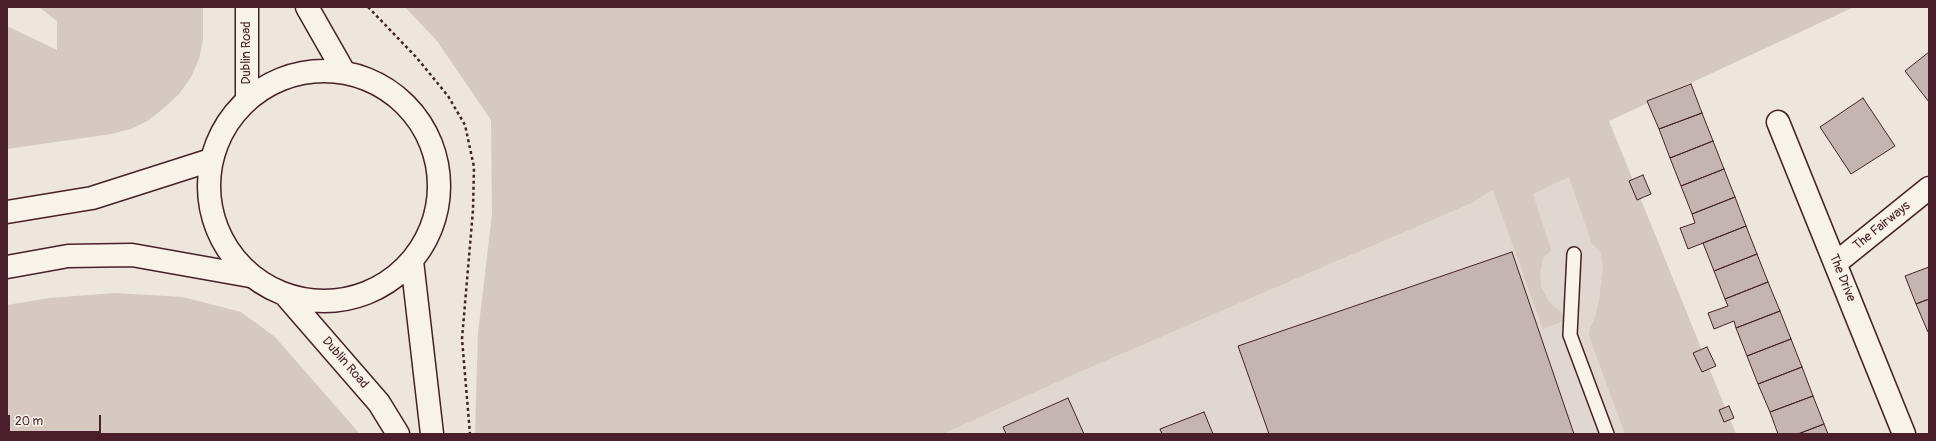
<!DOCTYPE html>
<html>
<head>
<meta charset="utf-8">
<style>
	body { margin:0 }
	#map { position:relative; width:1936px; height:441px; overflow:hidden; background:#ece6dd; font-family:Pangolin,sans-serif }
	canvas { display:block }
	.frame { position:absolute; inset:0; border:8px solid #4a1f2b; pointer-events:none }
	.scale { position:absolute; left:8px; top:415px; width:93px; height:18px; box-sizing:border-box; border:2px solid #4a1f2b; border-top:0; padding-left:5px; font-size:12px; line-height:14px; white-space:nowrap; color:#4a1f2b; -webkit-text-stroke:3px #f7f3e8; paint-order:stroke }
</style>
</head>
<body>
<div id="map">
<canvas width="1936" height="441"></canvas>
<div class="frame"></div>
<div class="scale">20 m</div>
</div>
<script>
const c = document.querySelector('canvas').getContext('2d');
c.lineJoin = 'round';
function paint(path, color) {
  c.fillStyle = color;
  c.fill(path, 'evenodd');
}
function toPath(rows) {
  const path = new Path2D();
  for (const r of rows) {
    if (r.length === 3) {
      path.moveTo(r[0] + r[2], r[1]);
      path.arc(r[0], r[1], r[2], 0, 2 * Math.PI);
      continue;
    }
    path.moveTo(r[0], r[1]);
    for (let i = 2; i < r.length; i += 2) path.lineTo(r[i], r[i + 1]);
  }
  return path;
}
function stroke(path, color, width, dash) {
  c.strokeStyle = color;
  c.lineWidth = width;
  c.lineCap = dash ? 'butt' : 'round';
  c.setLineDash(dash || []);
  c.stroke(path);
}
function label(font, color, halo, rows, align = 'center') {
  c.font = font + ' Pangolin,sans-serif';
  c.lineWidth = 3;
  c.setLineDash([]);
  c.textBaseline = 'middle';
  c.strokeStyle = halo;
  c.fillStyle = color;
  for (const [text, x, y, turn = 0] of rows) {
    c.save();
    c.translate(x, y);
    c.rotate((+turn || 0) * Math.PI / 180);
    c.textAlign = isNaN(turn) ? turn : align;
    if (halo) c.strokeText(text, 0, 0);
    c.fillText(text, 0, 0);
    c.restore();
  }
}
const built = toPath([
	[1559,151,1736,434,943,434,1075,374,1472,203]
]);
const green = toPath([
	[39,7,203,7,203,40,199,59,191,77,179,94,165,107,149,120,131,129,111,134,7,149,7,26,57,50,57,21],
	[405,7,1854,7,1609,121,1736,434,1625,434,1589,336,1590,328,1595,318,1599,300,1603,268,1601,252,1592,244,1569,177,1533,194,1551,250,1543,258,1540,274,1541,287,1549,302,1561,312,1566,320,1543,329,1493,190,1472,203,1075,374,943,434,475,434,478,333,492,214,491,120,437,41],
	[115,293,183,297,241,312,275,337,360,434,7,434,7,305,49,298]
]);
const building = toPath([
	[1929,52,1929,102,1905,71,1929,52],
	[1691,84,1702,113,1659,129,1647,101,1691,84],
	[1863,98,1895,146,1851,174,1820,127,1863,98],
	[1702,113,1713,141,1670,158,1659,129,1702,113],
	[1713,141,1724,169,1681,186,1670,158,1713,141],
	[1724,169,1735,197,1692,214,1681,186,1724,169],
	[1643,175,1651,194,1637,200,1629,181,1643,175],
	[1735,197,1746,226,1688,249,1680,228,1695,223,1692,214,1735,197],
	[1746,226,1757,254,1714,271,1703,243,1746,226],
	[1512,252,1574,434,1269,434,1238,346,1512,252],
	[1757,254,1768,282,1725,299,1714,271,1757,254],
	[1929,267,1929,299,1916,304,1905,276,1929,267],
	[1768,282,1780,311,1736,328,1734,321,1714,329,1708,313,1728,306,1725,299,1768,282],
	[1929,299,1929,331,1928,332,1916,304,1929,299],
	[1780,311,1791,339,1747,356,1736,328,1780,311],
	[1791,339,1802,367,1758,384,1747,356,1791,339],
	[1707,347,1716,366,1702,372,1693,353,1707,347],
	[1802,367,1813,396,1770,412,1758,384,1802,367],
	[1813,396,1824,424,1798,434,1778,434,1770,412,1813,396],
	[1068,398,1084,434,1006,434,1003,427,1068,398],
	[1729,406,1734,418,1724,422,1719,410,1729,406],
	[1204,412,1213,434,1162,434,1160,429,1204,412],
	[1824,424,1828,434,1798,434,1824,424]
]);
const path = toPath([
	[368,7,417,58,448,96,465,125,474,167,473,210,462,339,470,434]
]);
const service = toPath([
	[1574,254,1570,335,1607,434]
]);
const minor = toPath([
	[1778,122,1904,434],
	[1836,263,1929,188]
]);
const secondary = toPath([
	[247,7,247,99],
	[307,7,344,72],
	[324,186,115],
	[412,261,432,434],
	[287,297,379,403,398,434]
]);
const motorway = toPath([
	[7,212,92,198,211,160],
	[7,267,68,256,132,255,250,276]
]);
const streetNames = [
	["Dublin Road",247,53,-90],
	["The Fairways",1882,226,-39],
	["The Drive",1842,278,68],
	["Dublin Road",345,363,49]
];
paint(built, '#e0d7d0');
paint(green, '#d5c9c2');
paint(building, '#c4b5b0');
stroke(building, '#4a1f2b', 1);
stroke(service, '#4a1f2b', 16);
stroke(minor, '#4a1f2b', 25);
stroke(secondary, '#4a1f2b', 25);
stroke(motorway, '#4a1f2b', 25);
stroke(path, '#4a1f2b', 2.5, [3, 3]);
stroke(service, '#f7f3e8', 13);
stroke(minor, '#f7f3e8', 22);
stroke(secondary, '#f7f3e8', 22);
stroke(motorway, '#f7f3e8', 22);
label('13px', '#4a1f2b', '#f7f3e8', streetNames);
</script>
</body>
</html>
